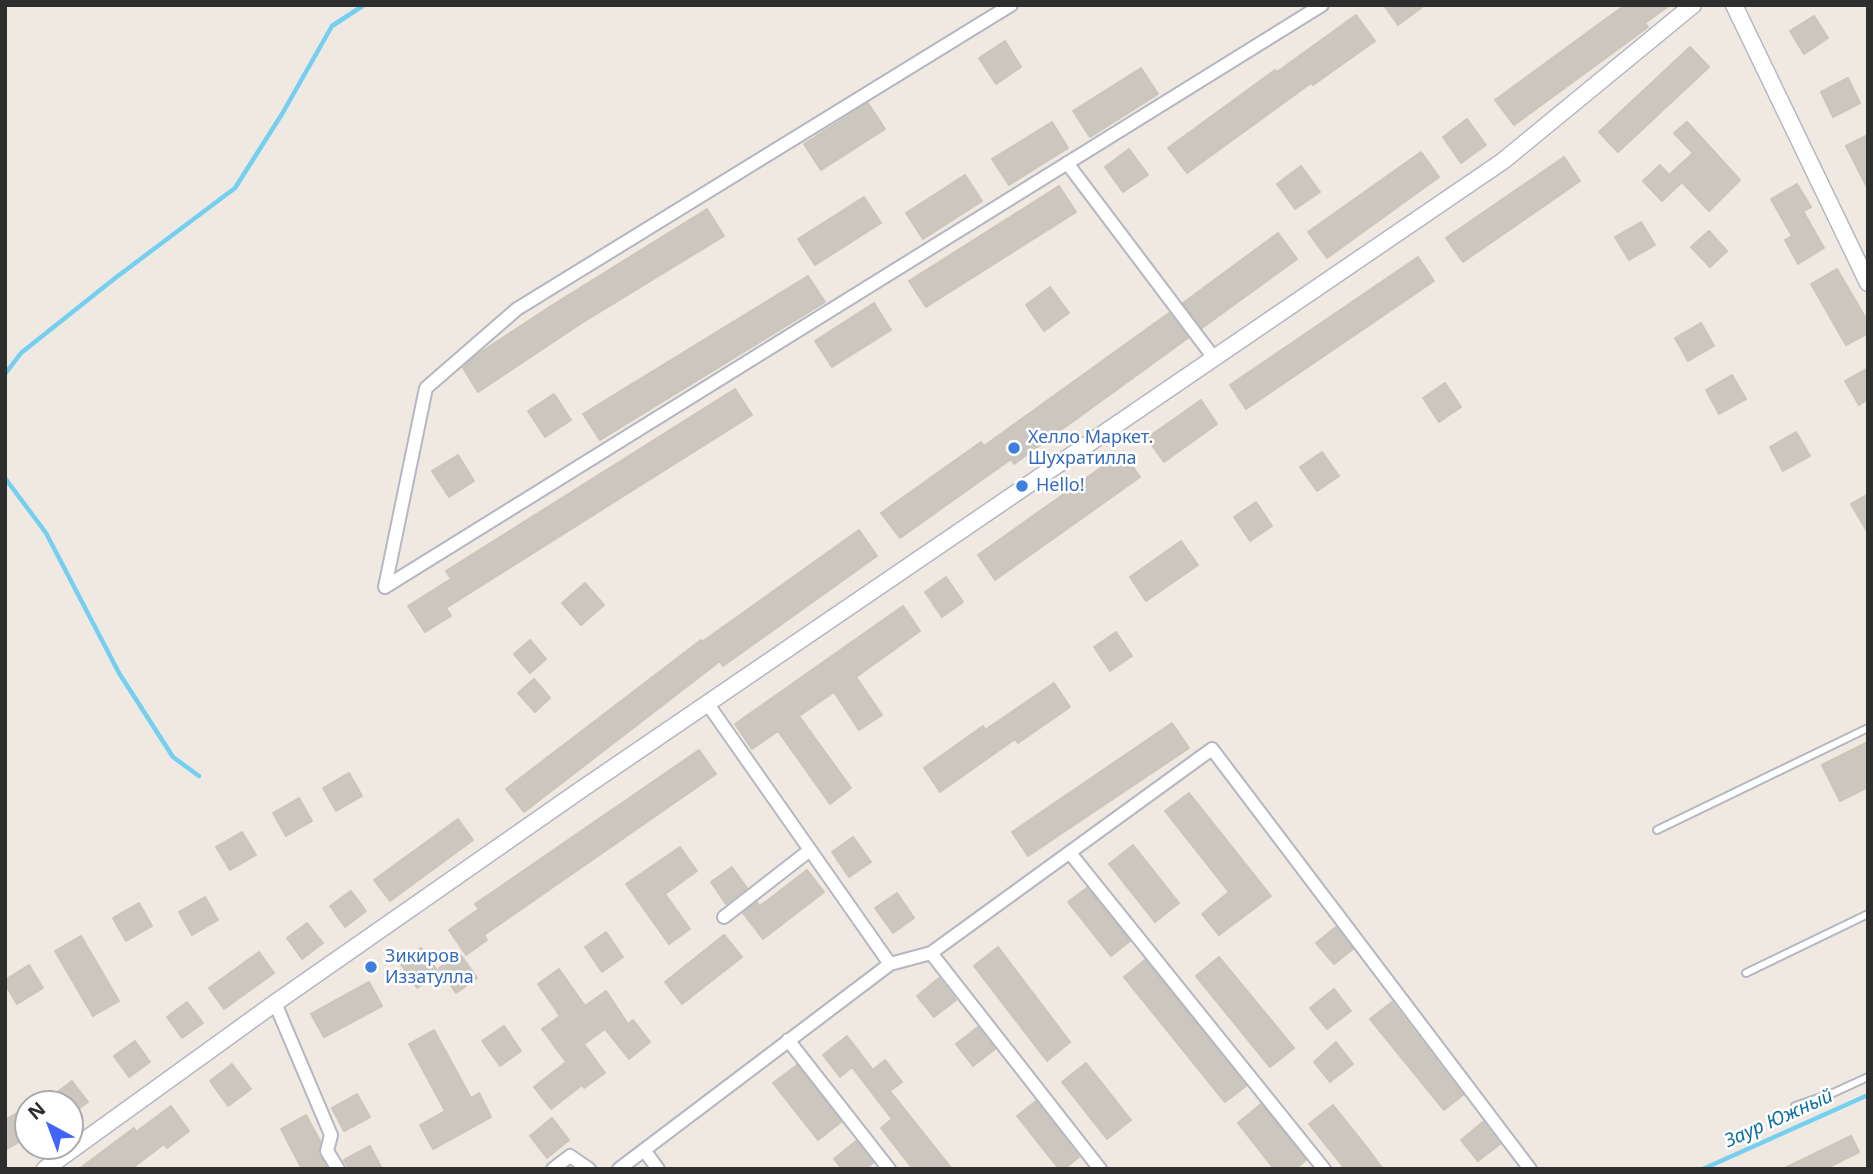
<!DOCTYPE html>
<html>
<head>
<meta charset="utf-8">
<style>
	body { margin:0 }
	#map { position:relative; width:1873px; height:1174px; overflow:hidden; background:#efe9e1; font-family:"Noto Sans",sans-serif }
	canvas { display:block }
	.frame { position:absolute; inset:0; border:7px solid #2e2e2e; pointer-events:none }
	.north { position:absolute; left:14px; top:1090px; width:70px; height:70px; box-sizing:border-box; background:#fff; border:2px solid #ababab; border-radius:50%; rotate:319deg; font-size:19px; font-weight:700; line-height:28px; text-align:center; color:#2e2e2e }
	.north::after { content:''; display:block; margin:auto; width:24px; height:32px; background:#4264fb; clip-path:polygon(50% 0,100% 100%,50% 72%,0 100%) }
</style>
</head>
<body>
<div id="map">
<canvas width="1873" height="1174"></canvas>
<div class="frame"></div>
<div class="north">N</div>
</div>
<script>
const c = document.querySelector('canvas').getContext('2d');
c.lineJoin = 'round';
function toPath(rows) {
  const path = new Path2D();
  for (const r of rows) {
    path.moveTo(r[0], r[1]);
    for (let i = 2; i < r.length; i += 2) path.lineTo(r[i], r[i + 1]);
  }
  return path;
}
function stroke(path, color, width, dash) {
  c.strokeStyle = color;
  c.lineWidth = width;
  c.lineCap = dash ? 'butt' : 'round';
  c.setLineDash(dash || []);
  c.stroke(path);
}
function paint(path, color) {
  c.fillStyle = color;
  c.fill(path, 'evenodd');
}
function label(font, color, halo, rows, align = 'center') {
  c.font = font + ' "Noto Sans",sans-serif';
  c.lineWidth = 5;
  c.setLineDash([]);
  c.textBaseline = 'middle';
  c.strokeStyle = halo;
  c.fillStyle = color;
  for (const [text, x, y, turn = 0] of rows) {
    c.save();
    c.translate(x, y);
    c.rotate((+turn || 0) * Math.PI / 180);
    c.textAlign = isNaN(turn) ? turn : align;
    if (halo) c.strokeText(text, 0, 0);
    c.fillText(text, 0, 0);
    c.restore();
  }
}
const stream = toPath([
	[5,374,21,353,114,279,235,188,282,114,332,26,364,5],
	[5,478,46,533,119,673,173,757,199,776],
	[1703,1169,1868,1095]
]);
const building = toPath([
	[1384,5,1425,5,1398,25,1384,5],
	[1625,5,1670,5,1645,23,1648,27,1514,125,1495,100,1625,5],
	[1356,15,1375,41,1313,85,1311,83,1187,173,1168,148,1275,70,1277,72,1356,15],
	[1814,16,1828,38,1804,54,1790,31,1814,16],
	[1005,41,1021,67,996,84,979,58,1005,41],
	[1690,47,1709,67,1618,152,1599,132,1690,47],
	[1141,68,1158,94,1090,137,1073,111,1141,68],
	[1848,78,1860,103,1833,117,1821,92,1848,78],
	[868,103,885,129,821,170,804,144,868,103],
	[1467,119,1486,145,1461,163,1443,137,1467,119],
	[1052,122,1068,148,1009,185,992,159,1052,122],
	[1687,122,1740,180,1709,211,1682,182,1662,201,1643,181,1660,165,1669,175,1693,153,1674,133,1687,122],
	[1868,135,1868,189,1846,146,1868,135],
	[1129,149,1148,175,1123,192,1105,167,1129,149],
	[1421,152,1439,177,1327,258,1308,232,1421,152],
	[1564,157,1580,181,1463,262,1446,238,1564,157],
	[1301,166,1320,192,1295,209,1277,184,1301,166],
	[965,175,982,201,923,239,906,213,965,175],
	[1797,184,1811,207,1803,211,1824,248,1798,264,1785,240,1792,236,1771,199,1797,184],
	[1059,186,1076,212,926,307,909,281,1059,186],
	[864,197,881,223,815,265,798,239,864,197],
	[707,209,724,236,580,324,478,392,463,368,478,354,551,306,707,209],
	[1641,222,1655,245,1629,260,1615,237,1641,222],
	[1709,231,1727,251,1710,267,1691,247,1709,231],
	[1278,233,1297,259,1202,328,1183,303,1278,233],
	[1418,257,1434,281,1246,409,1230,385,1418,257],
	[1837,269,1868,322,1868,333,1846,345,1811,284,1837,269],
	[808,276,825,302,600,440,583,414,808,276],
	[1050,287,1069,313,1044,331,1026,305,1050,287],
	[874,303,891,330,832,367,815,341,874,303],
	[1169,313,1188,338,1014,464,1011,459,900,538,881,513,981,442,984,446,1169,313],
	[1701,323,1714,346,1688,361,1675,338,1701,323],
	[1868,368,1868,399,1859,405,1845,381,1868,368],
	[1732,375,1746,399,1719,414,1706,390,1732,375],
	[1445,383,1461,407,1439,422,1423,398,1445,383],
	[735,389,752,415,446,608,451,616,425,632,408,606,451,579,446,571,735,389],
	[554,394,571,420,545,437,528,411,554,394],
	[1201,400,1217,424,1164,462,1147,438,1201,400],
	[1796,432,1810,456,1783,471,1770,447,1796,432],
	[1123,452,1140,477,995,580,978,555,1123,452],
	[1322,452,1339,476,1317,491,1300,467,1322,452],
	[458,455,474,481,449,497,432,471,458,455],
	[1868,494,1868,533,1851,504,1868,494],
	[1256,502,1272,526,1250,541,1234,517,1256,502],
	[859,530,877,556,723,666,720,661,524,812,506,789,701,640,702,642,859,530],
	[1181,541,1198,565,1146,601,1130,577,1181,541],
	[946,577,963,602,942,617,925,592,946,577],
	[585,583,604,605,581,625,562,603,585,583],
	[903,606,920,631,856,677,882,715,859,730,834,692,799,716,851,788,830,804,778,731,752,749,735,724,903,606],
	[1116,632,1132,656,1110,671,1094,647,1116,632],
	[530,640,546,659,530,673,514,654,530,640],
	[534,679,550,698,535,712,518,693,534,679],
	[1054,683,1070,707,1018,743,1015,739,940,792,924,768,983,726,985,730,1054,683],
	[1172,723,1189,748,1028,856,1012,832,1172,723],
	[1868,742,1868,787,1840,801,1822,765,1868,742],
	[699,750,716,774,484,935,487,940,466,955,449,930,479,909,475,904,699,750],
	[349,773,362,796,336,811,323,788,349,773],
	[1189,793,1271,896,1219,935,1202,914,1229,892,1165,811,1189,793],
	[299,798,312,821,286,836,273,813,299,798],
	[458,819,473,840,390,901,374,880,458,819],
	[242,832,256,855,230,870,216,847,242,832],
	[853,837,871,862,849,877,832,852,853,837],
	[1133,845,1179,903,1155,922,1109,864,1133,845],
	[680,847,697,871,665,894,690,929,669,944,626,884,680,847],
	[732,867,747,888,726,904,711,882,732,867],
	[807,870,824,892,763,939,743,913,757,902,759,906,768,900,807,870],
	[1087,888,1130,941,1111,956,1068,902,1087,888],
	[351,891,366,911,345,927,330,906,351,891],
	[897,893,914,918,893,933,875,908,897,893],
	[205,897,218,920,192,935,179,912,205,897],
	[139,903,152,926,126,941,113,918,139,903],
	[307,923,323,943,302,959,287,938,307,923],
	[1336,927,1353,949,1334,964,1316,943,1336,927],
	[606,932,623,957,602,972,585,947,606,932],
	[724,935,742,957,682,1004,665,982,724,935],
	[81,936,119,1001,93,1016,55,951,81,936],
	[998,947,1070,1042,1047,1061,974,966,998,947],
	[421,948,439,973,417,988,400,963,421,948],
	[259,952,274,973,224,1009,209,988,259,952],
	[460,954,477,978,456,993,439,968,460,954],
	[1219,957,1294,1048,1270,1067,1196,976,1219,957],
	[1145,960,1246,1086,1225,1102,1124,977,1145,960],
	[29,965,43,988,17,1004,5,984,5,980,29,965],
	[559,969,585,1006,606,991,628,1024,633,1020,650,1042,629,1059,605,1029,584,1044,605,1073,584,1088,582,1085,551,1109,534,1087,566,1062,542,1029,560,1016,538,984,559,969],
	[939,978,956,1000,934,1017,917,996,939,978],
	[369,982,382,1006,324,1037,311,1014,369,982],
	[1334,989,1351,1011,1327,1029,1310,1008,1334,989],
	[187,1002,203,1023,182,1038,167,1017,187,1002],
	[1392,1002,1463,1095,1444,1110,1370,1019,1392,1002],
	[504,1026,521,1051,500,1066,482,1041,504,1026],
	[978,1027,995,1049,973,1066,956,1044,978,1027],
	[434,1030,471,1098,479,1093,491,1117,433,1149,420,1125,445,1111,409,1044,434,1030],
	[847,1036,873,1070,885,1060,902,1082,890,1091,952,1169,913,1169,898,1150,881,1128,892,1119,852,1067,840,1077,823,1055,847,1036],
	[135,1041,150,1062,129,1077,114,1056,135,1041],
	[1336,1042,1353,1064,1330,1082,1314,1062,1336,1042],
	[1086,1063,1131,1120,1107,1139,1062,1082,1086,1063],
	[232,1064,251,1089,228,1106,210,1081,232,1064],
	[797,1065,841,1122,818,1140,773,1083,797,1065],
	[72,1081,88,1102,70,1115,70,1104,57,1104,51,1097,72,1081],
	[357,1094,370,1117,344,1131,332,1108,357,1094],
	[1036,1101,1079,1157,1064,1169,1059,1169,1017,1116,1036,1101],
	[1261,1104,1306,1160,1295,1169,1274,1169,1238,1123,1261,1104],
	[1333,1105,1365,1145,1383,1169,1345,1169,1309,1124,1333,1105],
	[171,1106,189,1131,167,1148,164,1144,131,1169,79,1169,134,1128,136,1132,171,1106],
	[24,1109,28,1116,28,1137,5,1150,5,1120,24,1109],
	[306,1115,320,1141,318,1153,328,1169,302,1169,281,1129,306,1115],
	[552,1118,569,1140,547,1158,530,1136,552,1118],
	[1483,1122,1500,1144,1478,1161,1461,1140,1483,1122],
	[1851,1136,1859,1152,1825,1169,1783,1169,1851,1136],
	[856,1141,873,1163,865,1169,842,1169,834,1159,856,1141],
	[370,1146,382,1169,349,1169,344,1160,370,1146]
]);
const service = toPath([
	[1657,830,1868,728],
	[1746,973,1868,914],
	[1795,1106,1833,1093,1868,1077]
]);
const minor = toPath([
	[1067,163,1214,358],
	[385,587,1322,5],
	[385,587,426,388,517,309,1011,5],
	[707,703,890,964],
	[1070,853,1324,1169],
	[724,917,810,850],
	[931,953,1100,1169],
	[275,1003,331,1135,327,1151,338,1169],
	[788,1040,889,1169],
	[644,1150,658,1169],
	[553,1169,570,1156,589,1169],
	[619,1169,890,964,931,953,1212,749,1530,1169]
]);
const tertiary = toPath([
	[1734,5,1868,283],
	[45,1169,275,1003,579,791,1503,161,1693,5]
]);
const markers = [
	[1014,448,7,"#3f7fe0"],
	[1022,486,7,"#3f7fe0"],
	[371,967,7,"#3f7fe0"]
];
const shopNames = [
	["Хелло Маркет.",1028,438],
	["Шухратилла",1028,459],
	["Hello!",1036,486],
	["Зикиров",385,957],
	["Иззатулла",385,978]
];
const waterNames = [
	["Заур Южный",1779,1119,-24]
];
stroke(stream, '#75cff0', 4.5);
paint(building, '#cbc7bf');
stroke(building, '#cbc5ba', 2);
stroke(service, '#b4b7c1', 10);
stroke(minor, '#b4b7c1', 16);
stroke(tertiary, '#b4b7c1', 19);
stroke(service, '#fff', 6);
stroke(minor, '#fff', 12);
stroke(tertiary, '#fff', 16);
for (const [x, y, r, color] of markers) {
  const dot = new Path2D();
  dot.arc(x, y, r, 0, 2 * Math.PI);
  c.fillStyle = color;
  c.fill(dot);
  stroke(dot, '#fff', 2.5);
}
label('18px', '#366cbe', '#fff', shopNames, 'left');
label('italic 19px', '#0d6fa3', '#fff', waterNames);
</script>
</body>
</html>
